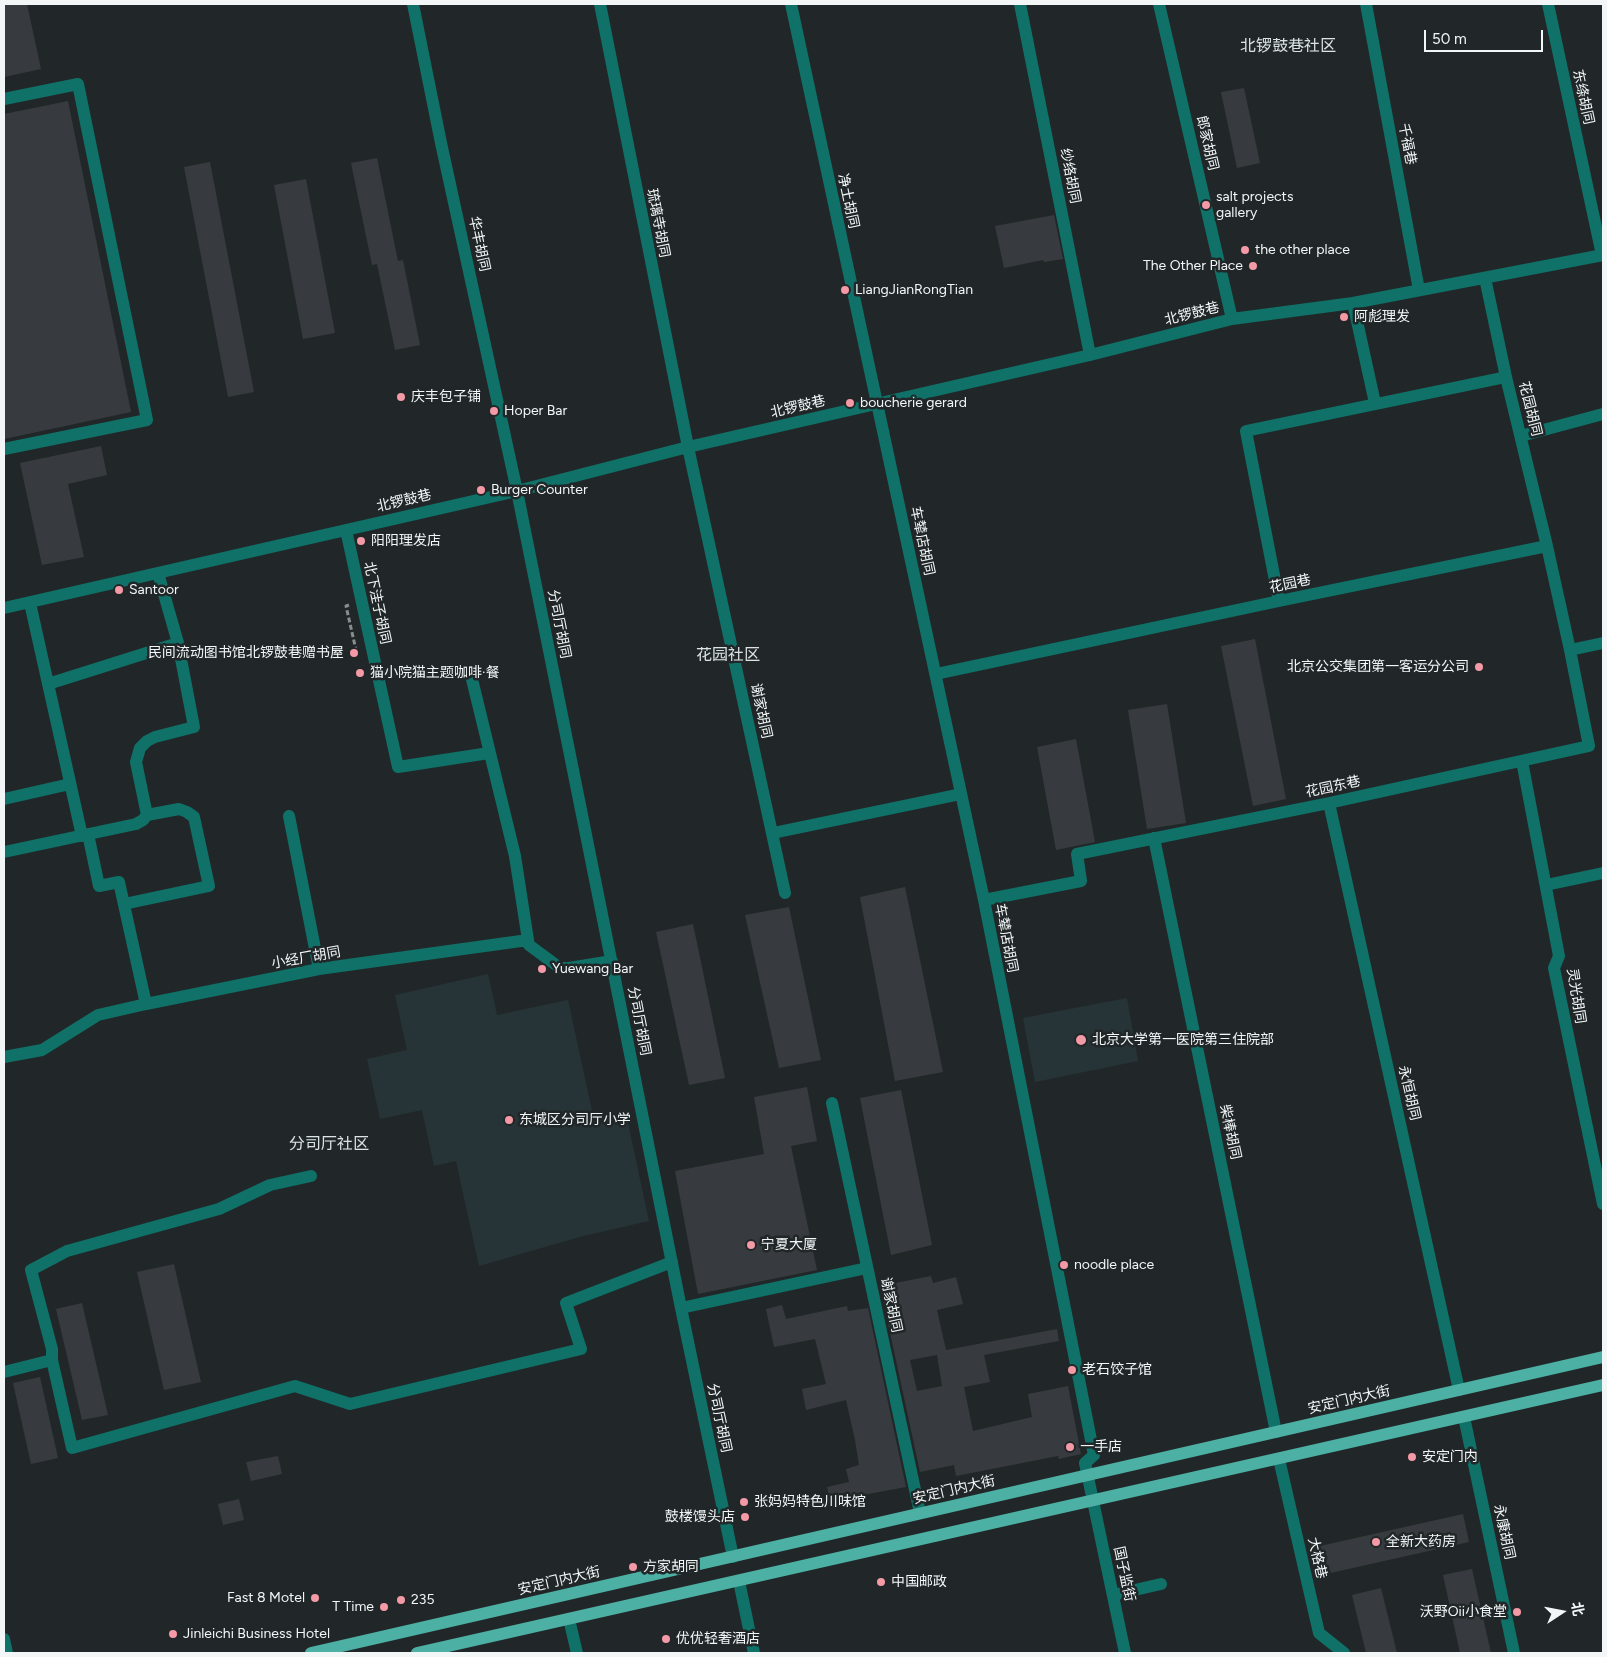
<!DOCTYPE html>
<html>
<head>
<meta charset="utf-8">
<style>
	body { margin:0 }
	#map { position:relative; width:1607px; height:1657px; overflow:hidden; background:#212728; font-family:Figtree,"Noto Sans SC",sans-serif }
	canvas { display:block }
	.frame { position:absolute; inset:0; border:5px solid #f2f6f7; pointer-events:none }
	.north { position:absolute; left:1537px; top:1587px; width:50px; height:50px; -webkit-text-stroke:4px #212728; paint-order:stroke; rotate:79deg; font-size:14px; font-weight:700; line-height:20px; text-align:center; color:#f2f6f7 }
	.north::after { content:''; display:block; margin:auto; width:18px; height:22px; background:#f2f6f7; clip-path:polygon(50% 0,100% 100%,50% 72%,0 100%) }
	.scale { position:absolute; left:1424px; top:30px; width:119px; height:22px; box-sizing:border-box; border:2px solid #f2f6f7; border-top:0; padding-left:6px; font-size:15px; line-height:18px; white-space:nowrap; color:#f2f6f7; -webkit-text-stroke:4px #212728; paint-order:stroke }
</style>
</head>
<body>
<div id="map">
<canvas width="1607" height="1657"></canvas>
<div class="frame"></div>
<div class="north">北</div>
<div class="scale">50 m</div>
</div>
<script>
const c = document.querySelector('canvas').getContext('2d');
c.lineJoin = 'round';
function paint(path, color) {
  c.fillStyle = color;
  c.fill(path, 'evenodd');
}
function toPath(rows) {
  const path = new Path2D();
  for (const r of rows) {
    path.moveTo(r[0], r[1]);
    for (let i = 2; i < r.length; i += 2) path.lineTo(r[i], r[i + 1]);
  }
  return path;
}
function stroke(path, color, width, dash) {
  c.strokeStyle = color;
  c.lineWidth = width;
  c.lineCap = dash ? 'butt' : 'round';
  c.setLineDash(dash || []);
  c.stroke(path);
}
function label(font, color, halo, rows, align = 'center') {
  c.font = font + ' Figtree,"Noto Sans SC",sans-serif';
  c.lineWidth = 5;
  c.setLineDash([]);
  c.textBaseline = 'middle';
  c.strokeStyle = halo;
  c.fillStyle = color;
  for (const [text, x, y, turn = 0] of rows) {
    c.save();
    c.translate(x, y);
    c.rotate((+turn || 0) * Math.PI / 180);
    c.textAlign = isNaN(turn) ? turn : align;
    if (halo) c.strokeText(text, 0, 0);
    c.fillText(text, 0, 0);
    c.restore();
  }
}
const built = toPath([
	[488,974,497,1015,568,1000,594,1120,626,1114,649,1221,583,1236,479,1266,456,1161,434,1166,422,1110,380,1119,367,1059,407,1050,395,995],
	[1127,998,1138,1061,1035,1082,1023,1018]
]);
const building = toPath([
	[4,4,27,4,41,69,4,77],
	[1244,88,1260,163,1237,168,1221,92],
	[68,101,131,412,4,439,4,114],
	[377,158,398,261,403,260,420,345,395,350,377,264,372,265,351,163],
	[210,162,254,392,228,397,184,167],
	[306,179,335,333,303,339,274,185],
	[1054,215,1063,259,1044,262,1043,260,1004,268,995,226],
	[101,446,107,475,68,484,84,557,42,565,20,463],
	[1255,639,1286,799,1253,806,1221,646],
	[1167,704,1186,823,1147,829,1128,710],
	[1076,739,1095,842,1056,850,1037,747],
	[905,887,943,1072,895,1081,860,897],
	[789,907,821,1060,779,1068,745,915],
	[693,924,725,1078,689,1085,656,932],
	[807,1087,817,1141,791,1146,817,1270,698,1294,675,1171,764,1154,754,1097],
	[901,1090,932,1245,891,1255,860,1098],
	[174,1264,201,1382,164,1390,137,1272],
	[931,1276,933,1283,956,1277,963,1304,937,1310,946,1350,1057,1329,1059,1341,984,1355,990,1382,964,1387,973,1431,1032,1417,1028,1394,1068,1386,1081,1454,1059,1459,1058,1456,956,1476,954,1465,920,1472,880,1286],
	[937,1355,942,1386,917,1391,910,1360],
	[82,1303,108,1415,82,1420,56,1309],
	[782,1305,786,1319,847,1306,848,1311,868,1308,906,1487,830,1501,827,1487,849,1482,846,1469,859,1465,855,1440,846,1400,806,1410,802,1389,826,1384,815,1339,774,1347,766,1309],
	[40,1377,58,1458,31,1464,13,1383],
	[278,1456,282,1474,251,1481,246,1462],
	[239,1499,244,1520,223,1525,218,1504],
	[1463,1514,1469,1542,1317,1576,1311,1548],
	[1472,1569,1491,1653,1460,1653,1443,1575],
	[1381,1588,1397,1653,1366,1653,1352,1595]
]);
const path = toPath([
	[349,605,346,606,356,650,351,652]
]);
const minor = toPath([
	[413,4,441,143,517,491,681,1308,733,1557],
	[600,4,688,447,785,893],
	[791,4,984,900,1094,1455,1085,1463,1125,1653],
	[1020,4,1090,355],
	[1159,4,1232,319],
	[1366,4,1419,290],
	[1548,4,1602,255],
	[4,99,78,84,147,420,4,449],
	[1485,278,1506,377,1547,546],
	[1353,303,1375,403],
	[1521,436,1603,414],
	[346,530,398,767,489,753],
	[1279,601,1246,431,1506,377],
	[30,603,82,836],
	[4,608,517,491,688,447,1090,355,1232,319,1353,303,1603,255],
	[1570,650,1603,643],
	[470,671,515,856,528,940],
	[936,674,1279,601,1547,546,1570,650,1589,746,1329,803,1077,854,1081,881,984,900],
	[48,684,178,643,158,573],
	[1522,761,1559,956,1554,968,1603,1204],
	[4,799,70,784],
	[1329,803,1459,1390],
	[289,816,319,969],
	[773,833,961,794],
	[88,834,99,886,119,882,146,1004],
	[1154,838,1276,1432],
	[4,852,136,824,143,820,147,815,136,762,140,748,147,741,155,737,194,727,178,643],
	[1546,885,1603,873],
	[124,904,209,886,194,817,187,812,179,809,147,815],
	[4,1057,42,1050,98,1015,146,1004,319,969,528,940,529,945,560,968,569,968,612,961],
	[832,1103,920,1513],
	[681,1308,867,1268],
	[52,1360,52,1349,31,1270,67,1251,219,1209,270,1185,311,1176],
	[4,1372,52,1360,72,1448,295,1386,350,1404,581,1349,566,1303,672,1262],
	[1464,1417,1514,1653],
	[1279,1459,1319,1633,1344,1653],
	[739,1581,754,1653],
	[1113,1595,1161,1584],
	[569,1619,577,1653],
	[4,1639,7,1653]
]);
const major = toPath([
	[311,1653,1603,1357],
	[417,1653,1603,1385]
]);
const markers = [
	[1206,205,5,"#f49aa7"],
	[1245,250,5,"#f49aa7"],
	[1253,266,5,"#f49aa7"],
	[845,290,5,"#f49aa7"],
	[1344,317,5,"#f49aa7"],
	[401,397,5,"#f49aa7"],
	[850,403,5,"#f49aa7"],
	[494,411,5,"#f49aa7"],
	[481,490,5,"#f49aa7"],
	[361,541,5,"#f49aa7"],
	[119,590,5,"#f49aa7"],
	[354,653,5,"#f49aa7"],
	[1479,667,5,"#f49aa7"],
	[360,673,5,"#f49aa7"],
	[542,969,5,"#f49aa7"],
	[1081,1040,6,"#f49aa7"],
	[509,1120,5,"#f49aa7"],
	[751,1245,5,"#f49aa7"],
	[1064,1265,5,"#f49aa7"],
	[1072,1370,5,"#f49aa7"],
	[1070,1447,5,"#f49aa7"],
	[1412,1457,5,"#f49aa7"],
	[744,1502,5,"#f49aa7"],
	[745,1517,5,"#f49aa7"],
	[1376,1542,5,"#f49aa7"],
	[633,1567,5,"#f49aa7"],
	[881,1582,5,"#f49aa7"],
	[315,1598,5,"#f49aa7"],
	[401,1600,5,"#f49aa7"],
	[384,1607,5,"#f49aa7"],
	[1517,1612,5,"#f49aa7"],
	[173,1634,5,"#f49aa7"],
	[666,1639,5,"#f49aa7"]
];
const streetNames = [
	["东绦胡同",1583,97,78],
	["郎家胡同",1207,143,77],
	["千福巷",1407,144,79],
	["纱络胡同",1070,176,79],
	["净土胡同",848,201,78],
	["琉璃寺胡同",658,223,79],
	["华丰胡同",479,244,78],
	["北锣鼓巷",1192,314,-14],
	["北锣鼓巷",798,407,-13],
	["花园胡同",1530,409,76],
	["北锣鼓巷",404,501,-13],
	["车辇店胡同",922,541,78],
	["花园巷",1290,584,-12],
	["北下洼子胡同",377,603,78],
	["分司厅胡同",559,624,79],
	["谢家胡同",761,711,78],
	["花园东巷",1333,787,-12],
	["车辇店胡同",1006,938,79],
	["小经厂胡同",306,958,-10],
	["灵光胡同",1576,996,81],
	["分司厅胡同",639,1021,79],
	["永恒胡同",1409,1093,77],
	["柴棒胡同",1230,1132,78],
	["谢家胡同",891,1305,78],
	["安定门内大街",1349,1400,-13],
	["分司厅胡同",719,1418,78],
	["安定门内大街",954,1490,-13],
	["永康胡同",1504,1532,78],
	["大格巷",1317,1558,77],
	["国子监街",1124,1574,78],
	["安定门内大街",559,1581,-13]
];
const poiNames = [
	["salt projects",1216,197],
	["gallery",1216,213],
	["the other place",1255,250],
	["The Other Place",1243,266,"right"],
	["LiangJianRongTian",855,290],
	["阿彪理发",1354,317],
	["庆丰包子铺",411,397],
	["boucherie gerard",860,403],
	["Hoper Bar",504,411],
	["Burger Counter",491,490],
	["阳阳理发店",371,541],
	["Santoor",129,590],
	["民间流动图书馆北锣鼓巷赠书屋",344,653,"right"],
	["北京公交集团第一客运分公司",1469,667,"right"],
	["猫小院猫主题咖啡·餐",370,673],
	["Yuewang Bar",552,969],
	["北京大学第一医院第三住院部",1092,1040],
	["东城区分司厅小学",519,1120],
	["宁夏大厦",761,1245],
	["noodle place",1074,1265],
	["老石饺子馆",1082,1370],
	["一手店",1080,1447],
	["安定门内",1422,1457],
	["张妈妈特色川味馆",754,1502],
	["鼓楼馒头店",735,1517,"right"],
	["全新大药房",1386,1542],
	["方家胡同",643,1567],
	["中国邮政",891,1582],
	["Fast 8 Motel",305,1598,"right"],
	["235",411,1600],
	["T Time",374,1607,"right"],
	["沃野Oii小食堂",1507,1612,"right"],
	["Jinleichi Business Hotel",183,1634],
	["优优轻奢酒店",676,1639]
];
const quarterNames = [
	["北锣鼓巷社区",1288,46],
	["花园社区",728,655],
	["分司厅社区",329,1144]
];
paint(built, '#273437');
paint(building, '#373b3f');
stroke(path, '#888d8e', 3, [5, 2.5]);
stroke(minor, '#0f7167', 12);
stroke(major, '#4db0a4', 12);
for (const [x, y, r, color] of markers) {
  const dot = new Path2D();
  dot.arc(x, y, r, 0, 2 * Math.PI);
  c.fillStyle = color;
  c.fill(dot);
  stroke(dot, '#212728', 2);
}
label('14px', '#f2f6f7', '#212728', streetNames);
label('14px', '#f2f6f7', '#212728', poiNames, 'left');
label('16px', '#dce3e5', '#212728', quarterNames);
</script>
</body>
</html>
